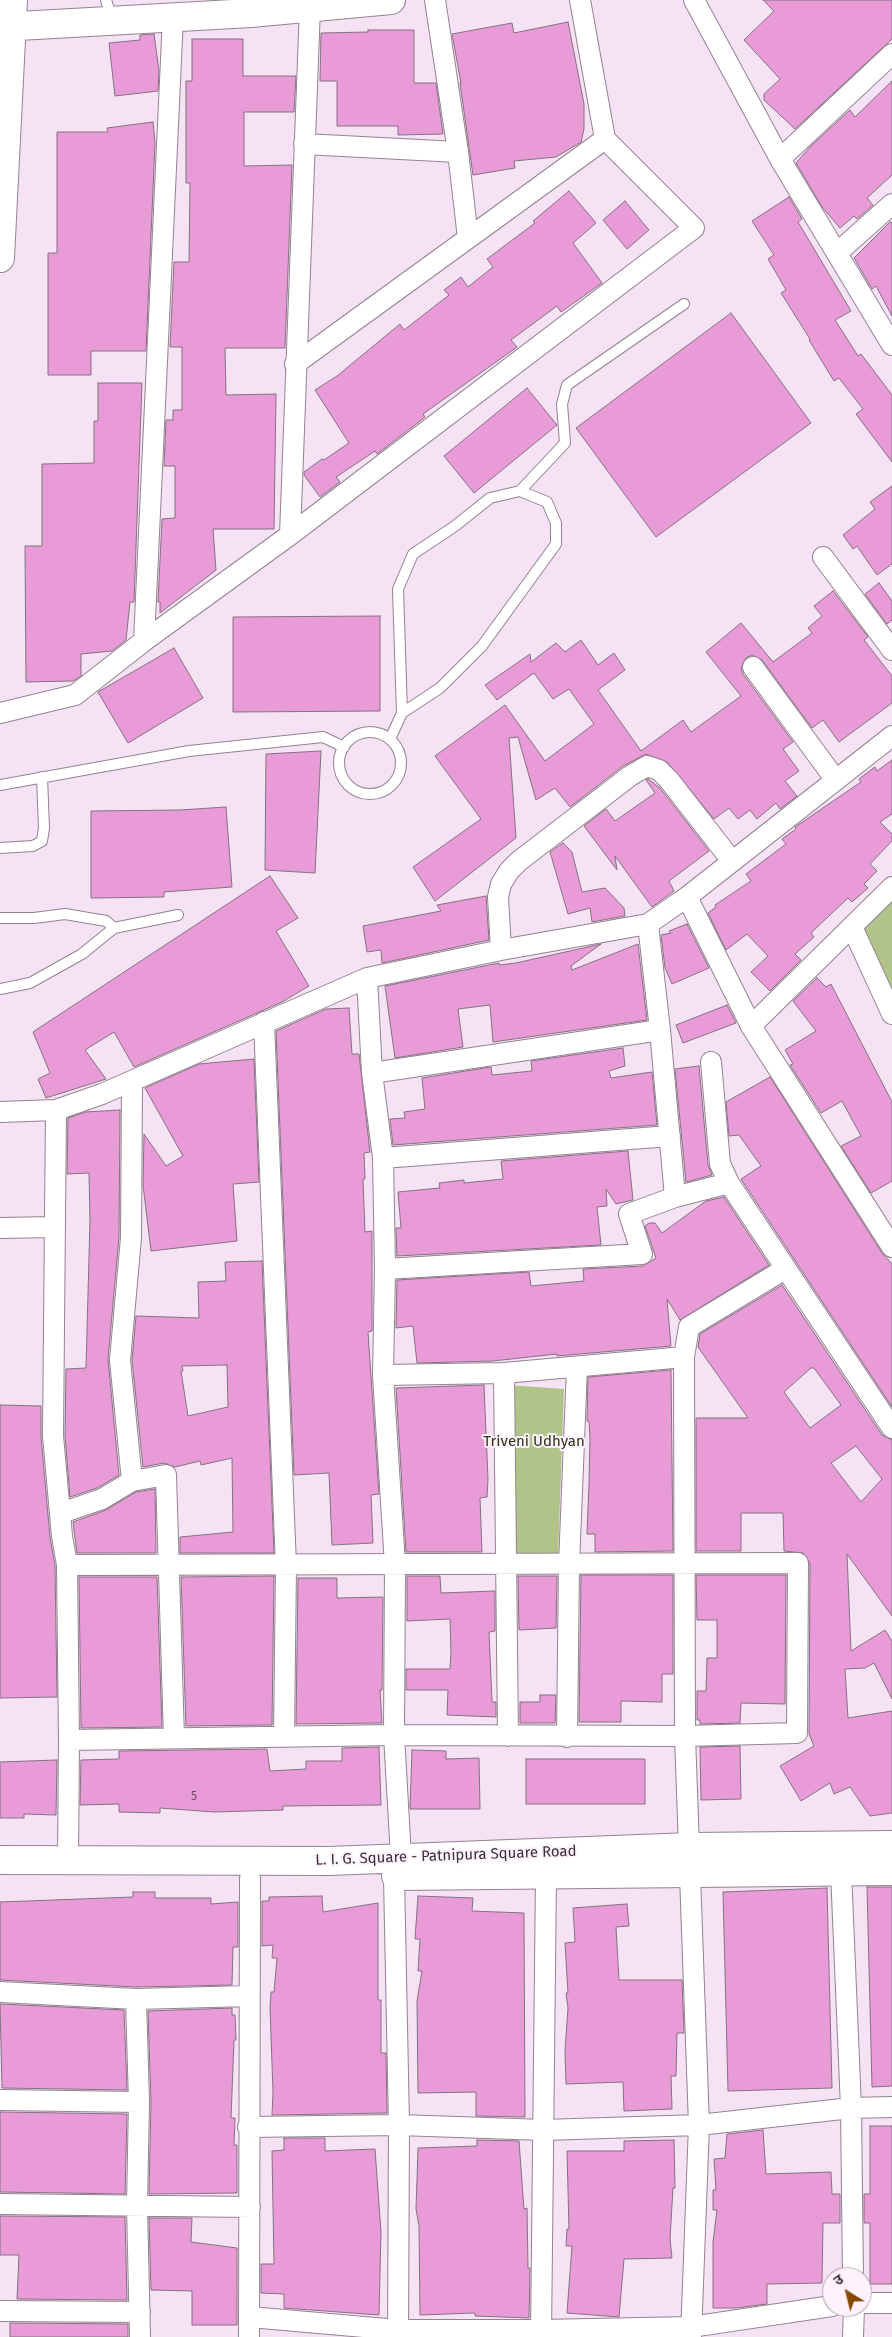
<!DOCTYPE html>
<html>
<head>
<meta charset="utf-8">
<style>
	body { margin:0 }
	#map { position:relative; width:892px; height:2337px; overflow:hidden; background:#f5e2f4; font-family:"Fira Sans","Noto Sans Devanagari",sans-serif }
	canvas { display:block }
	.north { position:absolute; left:822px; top:2267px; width:50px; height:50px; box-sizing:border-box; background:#fef2fd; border:1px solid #afa4ae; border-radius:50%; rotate:324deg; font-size:14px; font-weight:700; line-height:20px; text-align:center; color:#383037 }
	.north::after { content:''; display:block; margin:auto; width:18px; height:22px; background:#854a00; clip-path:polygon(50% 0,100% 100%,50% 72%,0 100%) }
</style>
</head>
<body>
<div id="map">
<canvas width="892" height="2337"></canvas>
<div class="north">उ</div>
</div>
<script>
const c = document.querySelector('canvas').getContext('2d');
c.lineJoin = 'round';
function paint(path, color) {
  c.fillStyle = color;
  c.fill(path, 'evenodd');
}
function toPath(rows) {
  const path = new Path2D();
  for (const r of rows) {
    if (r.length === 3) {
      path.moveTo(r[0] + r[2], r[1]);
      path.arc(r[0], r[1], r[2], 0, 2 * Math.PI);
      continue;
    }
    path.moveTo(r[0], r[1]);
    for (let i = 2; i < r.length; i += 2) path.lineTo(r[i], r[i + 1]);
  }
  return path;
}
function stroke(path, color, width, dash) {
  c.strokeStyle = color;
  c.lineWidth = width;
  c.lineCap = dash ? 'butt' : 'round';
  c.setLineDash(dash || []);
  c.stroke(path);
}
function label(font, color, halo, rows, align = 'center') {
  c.font = font + ' "Fira Sans",sans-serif';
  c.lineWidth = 4;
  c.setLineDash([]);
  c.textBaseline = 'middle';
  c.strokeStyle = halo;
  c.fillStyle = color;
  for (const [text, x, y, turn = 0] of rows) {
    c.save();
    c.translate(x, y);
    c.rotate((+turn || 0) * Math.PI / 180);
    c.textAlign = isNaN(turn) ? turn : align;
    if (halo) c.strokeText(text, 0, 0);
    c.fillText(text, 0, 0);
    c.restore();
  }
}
const green = toPath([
	[892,896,892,1001,859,931],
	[507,1385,564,1389,558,1556,506,1557]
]);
const building = toPath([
	[763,0,892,0,892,39,795,129,764,100,764,94,780,79,744,40,774,11,763,0],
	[568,22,584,104,584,129,581,142,556,157,514,161,515,168,473,175,460,83,461,83,452,34,512,23,514,33,568,22],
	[368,30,414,30,414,83,436,83,443,134,398,135,398,126,337,126,337,81,320,81,321,33,368,32,368,30],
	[154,34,159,71,158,91,115,96,109,43,140,40,140,35,154,34],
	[192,39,243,39,243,76,296,76,294,112,244,112,244,166,292,165,285,348,225,348,226,395,276,394,274,529,213,529,216,570,160,613,160,602,158,602,162,519,175,518,175,466,164,466,166,420,173,420,173,410,182,410,182,347,170,347,174,262,189,262,190,183,186,183,186,81,192,81,192,39],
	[892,81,892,175,867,198,873,205,857,219,854,216,840,228,822,207,796,163,811,146,850,110,855,117,892,81],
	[153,122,155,143,146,351,91,351,91,375,48,375,48,253,57,253,57,132,108,132,107,128,153,122],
	[569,191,596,223,573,243,602,283,561,312,557,306,511,340,517,347,423,414,425,417,377,454,375,451,336,477,340,482,320,497,304,475,304,472,322,459,324,460,349,443,315,390,337,376,400,324,404,330,449,295,444,290,461,277,468,287,493,267,487,259,535,223,533,221,569,191],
	[789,197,802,219,798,222,851,311,835,320,858,356,861,354,892,395,892,462,856,414,863,409,839,378,834,381,809,340,810,339,781,293,786,290,768,259,774,255,752,221,789,197],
	[625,201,649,230,627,249,603,220,625,201],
	[890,222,892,223,892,316,876,286,872,289,854,258,890,222],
	[731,313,811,423,656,537,576,428,731,313],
	[98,383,142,383,134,602,130,602,126,640,112,651,81,654,81,676,73,681,26,682,25,546,42,546,42,464,94,463,94,421,98,421,98,383],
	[527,388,557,425,474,493,444,456,527,388],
	[892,486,892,564,877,575,857,546,853,549,843,535,875,509,870,502,892,486],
	[879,583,892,601,892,620,887,624,865,594,879,583],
	[833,591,868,637,864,640,892,676,892,703,839,742,823,720,812,728,762,660,752,655,746,658,741,668,743,674,793,742,783,749,799,771,785,781,797,796,780,809,776,803,757,819,750,810,738,819,729,808,714,819,667,762,646,754,623,766,570,807,555,788,536,800,518,737,509,738,516,838,435,901,413,867,481,819,435,756,505,705,545,761,594,724,569,689,553,699,534,673,497,700,485,685,530,654,531,662,556,643,565,652,581,640,598,665,614,653,625,670,598,690,641,751,683,720,691,732,741,696,706,652,741,623,773,662,812,633,808,628,822,616,814,606,833,591],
	[380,616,380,711,233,712,233,617,380,616],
	[174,648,203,698,128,743,98,692,174,648],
	[321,751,315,873,265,870,266,754,321,751],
	[892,760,892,814,880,822,892,834,892,841,870,864,877,871,864,884,868,888,852,902,848,898,811,933,814,937,795,954,801,960,770,991,751,972,768,956,747,934,726,950,708,913,716,907,715,905,751,881,746,874,786,844,782,839,796,829,795,827,861,782,859,779,875,767,877,771,892,760],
	[648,779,660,788,709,851,669,881,674,891,652,907,615,856,617,870,584,826,606,809,615,821,655,793,646,780,648,779],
	[226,807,232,887,164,892,164,897,91,898,91,811,180,810,226,807],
	[563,843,572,852,582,892,605,888,624,908,625,916,592,922,590,908,568,914,550,852,563,843],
	[270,876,298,918,276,931,309,986,282,1002,134,1067,114,1032,85,1050,106,1079,46,1098,38,1079,50,1073,33,1032,270,876],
	[486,896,489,940,382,963,381,950,367,952,363,926,441,911,437,905,486,896],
	[687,924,709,968,672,984,665,968,661,935,671,933,669,931,687,924],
	[601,944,571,966,572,970,638,944,647,1020,493,1042,490,1005,458,1009,463,1047,395,1058,385,986,499,963,499,965,516,963,601,944],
	[817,978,826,987,831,984,892,1102,892,1181,871,1193,841,1146,861,1136,842,1101,821,1113,790,1065,793,1064,785,1050,816,1031,793,1001,817,978],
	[727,1005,736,1023,683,1043,676,1025,727,1005],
	[349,1008,352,1054,359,1054,370,1152,364,1153,365,1179,363,1179,365,1232,372,1231,372,1331,368,1332,379,1494,371,1495,373,1543,332,1545,329,1473,294,1475,276,1031,326,1009,349,1008],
	[623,1048,625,1066,609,1071,611,1078,652,1072,657,1125,393,1145,390,1119,405,1118,404,1112,425,1109,422,1078,491,1067,492,1075,532,1071,531,1061,623,1048],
	[254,1059,259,1182,233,1184,237,1241,151,1251,143,1185,144,1134,166,1166,183,1156,145,1088,199,1064,254,1059],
	[699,1066,708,1165,712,1175,686,1182,675,1069,699,1066],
	[770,1077,882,1253,892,1264,892,1407,741,1179,761,1166,739,1135,729,1136,726,1102,770,1077],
	[120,1110,119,1237,108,1359,119,1475,97,1488,70,1497,65,1436,66,1369,86,1368,90,1220,89,1173,67,1174,68,1118,85,1112,120,1110],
	[628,1151,633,1200,616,1204,606,1189,607,1206,597,1207,601,1245,397,1256,396,1228,401,1228,398,1192,440,1188,439,1183,464,1180,464,1183,503,1179,501,1161,628,1151],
	[724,1197,769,1265,680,1320,667,1299,671,1346,557,1356,557,1354,493,1361,417,1363,413,1326,396,1328,397,1280,529,1272,531,1286,584,1281,583,1269,643,1266,656,1258,645,1226,649,1223,655,1223,662,1233,706,1201,724,1197],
	[262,1261,274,1553,180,1553,180,1537,233,1532,232,1458,201,1465,200,1461,175,1467,164,1463,143,1467,132,1360,136,1316,199,1318,198,1282,226,1281,225,1262,262,1261],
	[227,1365,228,1407,188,1416,181,1371,183,1371,182,1366,227,1365],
	[782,1285,882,1435,892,1440,892,1616,847,1554,851,1651,885,1630,892,1641,892,1699,874,1663,865,1668,845,1669,848,1718,892,1711,892,1813,870,1816,850,1787,834,1794,830,1783,801,1801,780,1766,814,1746,809,1734,810,1563,803,1553,784,1551,783,1513,741,1513,741,1551,696,1551,696,1418,748,1418,698,1347,700,1334,782,1285],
	[811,1368,814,1368,841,1405,810,1428,784,1392,811,1368],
	[856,1446,882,1479,861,1502,831,1463,856,1446],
	[671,1370,673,1551,595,1552,595,1534,587,1534,589,1483,590,1439,589,1421,587,1421,588,1377,671,1370],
	[484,1385,488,1479,487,1497,480,1498,482,1552,406,1552,396,1388,484,1385],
	[0,1405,41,1406,41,1437,50,1537,55,1566,57,1697,0,1698,0,1405],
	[155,1489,156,1553,77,1553,73,1522,106,1510,136,1492,155,1489],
	[581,1575,673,1575,673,1674,662,1674,662,1702,621,1701,621,1722,579,1722,581,1575],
	[696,1575,786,1575,785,1704,741,1703,740,1723,700,1724,700,1720,697,1720,697,1691,706,1691,707,1658,717,1658,717,1620,697,1620,696,1575],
	[274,1576,272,1725,186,1726,181,1577,274,1576],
	[407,1576,440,1576,441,1593,495,1591,495,1631,489,1632,492,1702,496,1702,496,1717,447,1715,448,1690,406,1690,406,1669,450,1669,451,1651,450,1619,407,1621,407,1576],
	[518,1576,557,1576,556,1628,519,1630,518,1576],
	[79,1577,157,1577,162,1727,81,1728,79,1577],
	[298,1578,337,1578,337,1598,383,1597,382,1690,380,1690,382,1723,296,1724,298,1578],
	[540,1695,556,1695,555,1723,520,1723,520,1702,540,1702,540,1695],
	[740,1746,741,1799,701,1800,700,1747,740,1746],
	[379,1747,381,1805,283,1806,283,1810,214,1812,160,1808,160,1813,119,1812,119,1804,80,1805,81,1760,119,1759,119,1751,267,1749,270,1771,306,1769,306,1761,342,1761,342,1748,379,1747],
	[412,1750,446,1751,446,1759,479,1758,480,1809,410,1809,412,1750],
	[526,1759,645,1759,645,1804,526,1804,526,1759],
	[57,1760,56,1815,24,1814,24,1818,0,1818,0,1762,57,1760],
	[867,1887,892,1887,892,2086,872,2087,867,1887],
	[827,1888,832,2088,728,2091,723,1892,827,1888],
	[133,1892,155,1892,155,1898,211,1898,211,1904,238,1902,238,1947,233,1947,232,1985,136,1987,0,1980,0,1902,133,1897,133,1892],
	[322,1896,323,1912,378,1903,378,2000,381,2000,381,2053,386,2053,387,2113,272,2115,273,2092,270,2008,271,1992,274,1992,277,1958,272,1958,273,1945,262,1946,262,1901,269,1901,269,1897,322,1896],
	[418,1896,473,1898,472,1911,524,1913,525,2117,476,2116,476,2092,418,2093,417,2001,422,1971,418,1971,420,1939,415,1939,418,1896],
	[627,1904,629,1926,616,1927,619,1980,682,1980,684,2033,677,2033,676,2076,671,2076,672,2109,624,2111,623,2082,566,2084,565,2051,568,2008,566,1993,568,1993,565,1943,575,1942,573,1908,627,1904],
	[0,2004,124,2010,127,2090,2,2088,0,2004],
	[232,2008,232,2015,235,2015,236,2040,234,2040,231,2118,235,2118,234,2145,237,2145,237,2193,149,2194,151,2102,148,2011,232,2008],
	[0,2112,127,2114,125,2194,0,2192,0,2112],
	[870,2126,892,2126,892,2284,870,2284,870,2223,864,2223,864,2194,870,2194,870,2126],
	[763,2130,766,2174,831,2172,832,2194,840,2194,840,2223,823,2223,822,2283,767,2284,767,2304,736,2308,713,2308,713,2242,717,2210,713,2210,713,2190,716,2190,714,2159,725,2158,727,2134,763,2130],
	[284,2138,325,2138,325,2151,375,2149,381,2232,379,2315,284,2308,284,2294,261,2293,261,2264,274,2264,272,2151,284,2150,284,2138],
	[477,2140,519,2141,524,2209,527,2208,528,2268,530,2268,529,2318,475,2316,475,2313,420,2315,419,2226,416,2209,418,2148,477,2146,477,2140],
	[674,2140,675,2188,673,2188,670,2239,672,2258,624,2259,619,2317,567,2313,572,2246,566,2246,567,2229,569,2229,567,2151,624,2151,624,2141,674,2140],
	[0,2216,125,2217,127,2300,17,2299,19,2255,0,2255,0,2216],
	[149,2218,192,2218,191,2242,237,2248,237,2325,192,2325,192,2291,151,2290,149,2218],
	[10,2323,128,2324,128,2337,10,2337,10,2323]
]);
const lane = toPath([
	[106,0,112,19],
	[520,491,565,443,562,404,567,385,684,304],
	[370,763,31],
	[390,739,402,713,398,589,413,554,455,526,490,498,520,491,547,502,556,523,556,544,482,646,440,688,402,713],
	[0,785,189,751,323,737,344,747],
	[0,848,33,846,42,841,44,828,42,777],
	[0,918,34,918,65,914,106,921,114,928],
	[0,989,30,983,82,954,114,928,178,915]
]);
const street = toPath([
	[435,0,458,152,468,238],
	[694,0,780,159,892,345],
	[304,144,458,152],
	[780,159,892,54],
	[837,253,892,204],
	[295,364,605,139],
	[290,535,310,7],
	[823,557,892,650],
	[144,641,173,17],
	[753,667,835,779],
	[0,713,75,695,144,641,290,535,694,228,605,139,580,0],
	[687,897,751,1026,892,1247],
	[852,927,892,1014],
	[501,950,498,897,501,884,509,871,519,861,630,776,647,766,659,770,669,780,732,861],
	[367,978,372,1073,383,1158,385,1269,383,1375,395,1565,394,1735,401,1857],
	[264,1022,286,1566,284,1737],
	[751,1026,892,887],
	[711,1062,720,1164,729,1183,892,1428],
	[372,1073,660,1030],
	[56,1110,53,1436,62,1536,67,1565,69,1740,68,1860],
	[0,1112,56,1110,102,1094,367,978,501,950,648,924,687,897,892,736],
	[383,1158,670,1136],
	[675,1197,729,1183],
	[0,1228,54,1227],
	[385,1269,642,1254,629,1214,675,1197,660,1030,648,924],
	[504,1373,508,1736],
	[383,1375,504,1373,684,1357],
	[132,1481,120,1360,131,1238,132,1082],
	[61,1513,102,1499,132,1481,166,1475,174,1738],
	[67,1565,798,1563,797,1733,685,1736,394,1735,69,1740],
	[567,1737,569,1565,577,1367],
	[841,1871,851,2108,853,2277],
	[394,1876,399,2125,398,2337],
	[0,1992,136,1999,249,1996],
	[136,1999,139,2102,137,2206,140,2337],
	[0,2100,139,2102],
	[248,2127,399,2125,544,2130,699,2125,851,2108,892,2107],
	[0,2204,250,2207],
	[862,2303,892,2303],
	[0,2311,140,2312],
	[250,2317,398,2330,541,2330,691,2327,832,2306],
	[249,2337,250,1878],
	[541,2337,546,1875],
	[691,2337,699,2125,685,1736,684,1357,689,1327,785,1269],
	[853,2337,854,2307]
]);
const secondary = toPath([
	[0,27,251,13,391,0],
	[0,258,13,0],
	[0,1860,329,1861,691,1847,892,1845],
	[396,1876,892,1871]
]);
const numberNames = [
	["5",194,1797]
];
const parkNames = [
	["Triveni Udhyan",534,1442]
];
const streetNames = [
	["L. I. G. Square - Patnipura Square Road",446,1856,-2]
];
paint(green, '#b0c48a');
paint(building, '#e99bd7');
stroke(building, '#84717f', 1);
stroke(lane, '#948293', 12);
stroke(street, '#948293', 22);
stroke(secondary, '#948293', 30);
stroke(lane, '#fff', 10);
stroke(street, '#fff', 20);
stroke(secondary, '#fff', 28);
label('12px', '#644b5f', null, numberNames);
label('15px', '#2a3510', '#fef2fd', parkNames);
label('15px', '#383037', '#fef2fd', streetNames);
</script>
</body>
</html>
